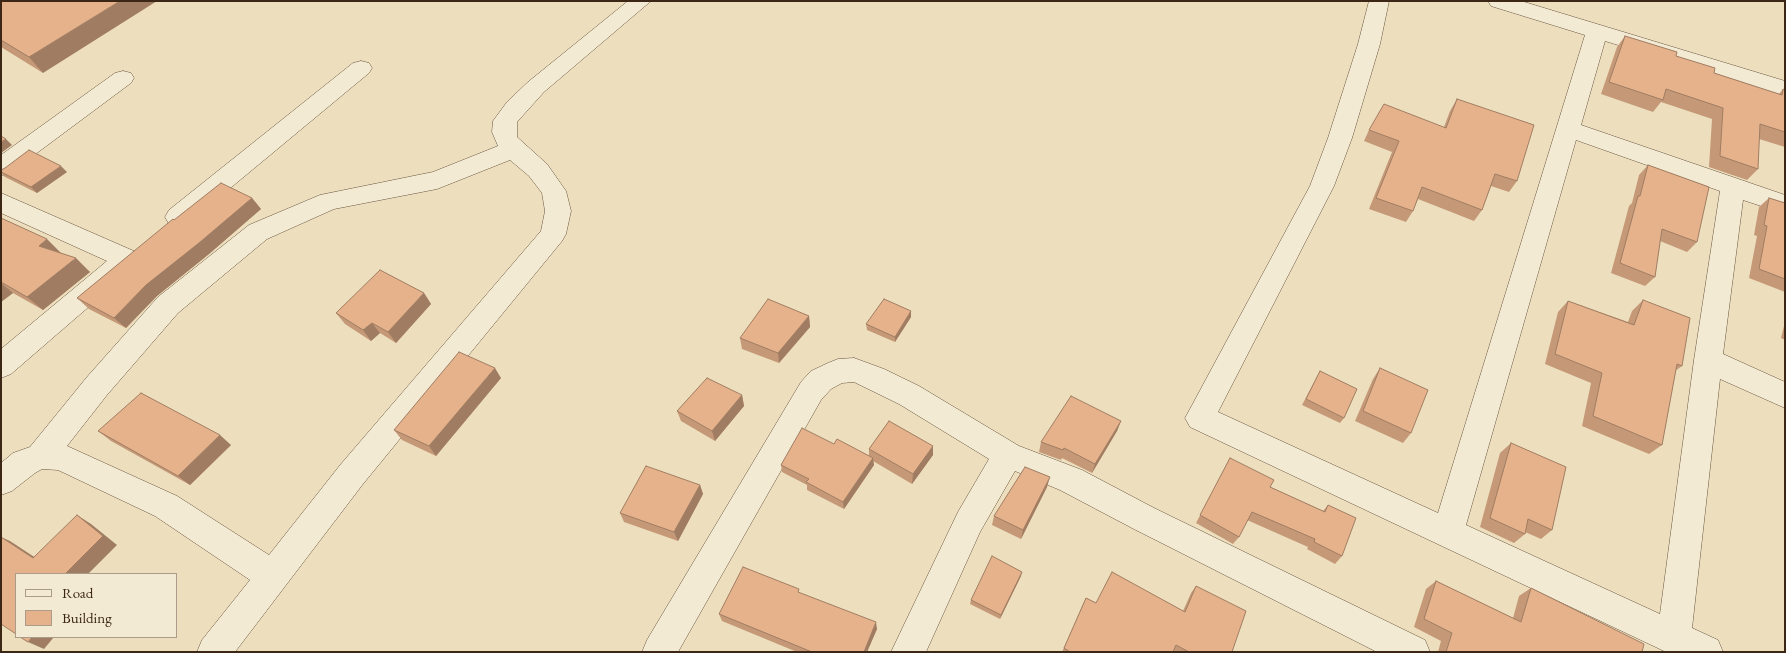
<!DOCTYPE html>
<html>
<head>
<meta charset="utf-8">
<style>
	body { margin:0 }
	#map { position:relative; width:1786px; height:653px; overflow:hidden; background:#eddfbd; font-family:"EB Garamond",serif }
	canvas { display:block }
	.frame { position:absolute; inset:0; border:2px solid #3c2716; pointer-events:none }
	.legend { position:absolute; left:15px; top:573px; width:162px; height:65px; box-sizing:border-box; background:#f3ead4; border:1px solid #aa9c88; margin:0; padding:6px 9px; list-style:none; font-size:15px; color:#3c2716 }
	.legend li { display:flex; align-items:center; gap:10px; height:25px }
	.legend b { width:25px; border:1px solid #aa9c88 }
</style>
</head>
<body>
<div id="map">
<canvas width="1786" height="653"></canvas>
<div class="frame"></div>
<ul class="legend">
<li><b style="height:6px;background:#f3ead4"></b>Road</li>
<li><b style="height:14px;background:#e5b28c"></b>Building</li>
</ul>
</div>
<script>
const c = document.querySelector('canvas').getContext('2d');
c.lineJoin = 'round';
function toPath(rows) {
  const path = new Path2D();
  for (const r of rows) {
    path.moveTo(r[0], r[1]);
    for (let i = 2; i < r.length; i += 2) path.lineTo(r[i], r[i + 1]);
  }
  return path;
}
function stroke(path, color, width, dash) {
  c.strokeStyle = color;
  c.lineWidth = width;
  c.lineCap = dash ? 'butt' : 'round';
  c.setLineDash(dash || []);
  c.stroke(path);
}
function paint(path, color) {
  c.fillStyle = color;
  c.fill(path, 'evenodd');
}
const minor = toPath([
	[628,1,651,1,544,92,517,122,517,137,547,164,566,191,571,211,566,234,562,241,363,484,235,652,197,652,202,640,250,580,155,516,58,470,42,469,35,473,12,491,1,495,1,463,13,453,30,447,87,377,158,297,249,225,320,195,433,172,498,146,492,132,493,121,507,102,528,82,628,1],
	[510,160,529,176,542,193,545,211,541,231,341,464,269,555,177,496,67,446,107,395,178,313,267,239,334,209,437,189,510,160],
	[1369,1,1389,1,1380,44,1352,138,1334,186,1218,412,1438,513,1585,35,1491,6,1488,1,1521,1,1785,81,1785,96,1605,41,1581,125,1785,195,1785,214,1743,200,1723,354,1785,382,1785,408,1720,379,1692,628,1718,640,1723,652,1666,652,1662,650,1190,427,1185,418,1190,409,1310,186,1328,138,1358,44,1369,1],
	[1576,140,1720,191,1694,360,1660,614,1466,525,1576,140],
	[361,61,369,63,372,68,369,73,187,224,178,226,169,224,165,217,169,210,353,63,361,61],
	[123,71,131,73,134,78,131,83,10,173,1,176,1,155,115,73,123,71],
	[1,193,136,252,140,259,136,266,11,374,1,378,1,349,107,261,1,213,1,193],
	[854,358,884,369,919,386,1019,446,1082,470,1154,508,1425,640,1430,652,1377,652,1132,528,1060,490,1015,471,980,532,926,652,891,652,958,512,989,459,899,404,854,382,842,383,831,389,821,400,678,652,642,652,647,640,801,382,811,371,828,363,838,359,854,358]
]);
const wall = toPath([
	[1,1,43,73,1,47],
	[1625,36,1676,56,1714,73,1779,94,1783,89,1785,90,1785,147,1759,139,1758,169,1747,180,1709,167,1712,119,1661,102,1653,112,1601,94,1617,47],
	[1457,99,1517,181,1509,192,1491,186,1482,210,1474,221,1418,199,1413,211,1406,222,1369,209,1392,152,1364,141,1369,130,1444,127,1450,111],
	[1648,165,1697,242,1687,252,1660,241,1655,277,1645,286,1611,273,1629,206,1632,203,1639,175],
	[1,170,67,172,37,193,5,177,1,173],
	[252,198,261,209,209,254,157,296,126,328,89,309,77,298,174,220],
	[1769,198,1785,203,1785,292,1749,278,1757,236,1754,235,1759,207],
	[1,218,62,254,90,272,43,310,13,293,1,302],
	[424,293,431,304,396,343,380,333,371,341,345,324,336,313],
	[1643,300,1682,366,1675,371,1662,445,1649,454,1582,426,1591,383,1545,364,1558,312,1568,301,1628,322,1632,311],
	[911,311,911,317,895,342,867,330,866,324],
	[809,316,810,327,779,363,742,349,740,338],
	[1785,322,1785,340,1781,338],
	[1380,368,1411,433,1403,443,1355,421,1373,379],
	[1320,371,1344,418,1340,423,1302,405],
	[501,378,436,456,402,440,394,430],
	[742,395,744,406,715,441,681,421,677,411],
	[1121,421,1117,431,1092,473,1062,458,1061,460,1039,452,1041,442],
	[98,431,231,445,190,485,111,441],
	[1511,443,1552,530,1541,539,1525,532,1525,534,1514,543,1480,527,1500,453],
	[834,444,869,456,869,449,933,455,912,484,873,461,874,465,844,509,807,490,807,485,782,472,781,465],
	[1230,458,1270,487,1323,511,1328,505,1342,556,1335,564,1307,549,1308,547,1247,520,1239,537,1233,544,1196,523],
	[700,485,703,494,678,541,624,522,620,513],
	[1047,487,1021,539,992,525,994,516],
	[1021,576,1000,619,970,604,971,600],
	[1436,581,1513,618,1519,596,1531,588,1642,652,1438,652,1441,641,1414,627,1426,589],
	[1196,586,1232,652,1062,652,1086,598,1096,603,1183,611,1191,593],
	[800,593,877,629,867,652,797,652,722,621,719,614]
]);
const shadedWall = toPath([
	[120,1,157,1,43,73,29,57],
	[6,139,12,145,1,153,1,142],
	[61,166,67,172,37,193,31,187],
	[252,198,261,209,209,254,157,296,126,328,114,318,146,285],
	[47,239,62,254,39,246],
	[76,258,90,272,43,310,27,297],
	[1,283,13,293,1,302],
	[424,293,431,304,396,343,388,332],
	[911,311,911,317,895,342,895,337],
	[809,316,810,327,779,363,778,353],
	[372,323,380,333,371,341,363,330],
	[495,368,501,378,436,456,429,446],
	[742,395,744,406,715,441,712,431],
	[1121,421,1117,431,1092,473,1095,464],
	[220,435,231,445,190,485,178,476],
	[933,446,933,455,912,484,913,474],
	[873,458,874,465,844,509,843,502],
	[1050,477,1047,487,1021,539,1023,530],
	[700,485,703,494,678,541,674,532],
	[77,515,91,524,117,545,88,574,65,574],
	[1,537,10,541,48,566,33,558],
	[1022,572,1021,576,1000,619,1001,615],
	[876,622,877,629,867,652,864,652],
	[32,637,54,637,44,649,28,642]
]);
const building = toPath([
	[1,1,120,1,29,57,1,40,1,1],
	[1625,36,1677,52,1676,56,1715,68,1714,73,1782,95,1783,89,1785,90,1785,132,1760,124,1758,169,1720,156,1723,108,1666,89,1663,100,1609,82,1625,36],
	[1457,99,1534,125,1517,181,1495,174,1482,210,1422,187,1413,211,1376,198,1399,141,1369,130,1384,104,1446,128,1457,99],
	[1,136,6,139,1,142,1,136],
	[29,150,61,166,31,187,1,172,1,170,5,168,29,150],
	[1648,165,1709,187,1697,242,1662,229,1655,277,1620,263,1638,196,1640,196,1648,165],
	[221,183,252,198,199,243,146,285,114,318,77,298,173,219,174,220,221,183],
	[1769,198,1785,203,1785,279,1759,269,1767,226,1764,225,1769,198],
	[1,218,47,239,39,246,76,258,27,297,1,282,1,218],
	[380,270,424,293,388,332,372,323,363,330,336,313,380,270],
	[768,299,809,316,778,353,740,338,768,299],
	[884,299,911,311,895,337,866,324,884,299],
	[1643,300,1690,318,1682,366,1677,364,1662,445,1593,416,1602,373,1555,354,1568,301,1634,325,1643,300],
	[459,352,495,368,429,446,394,430,459,352],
	[1380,368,1428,390,1411,433,1363,411,1380,368],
	[1320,371,1357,389,1344,418,1306,399,1320,371],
	[707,378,742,395,712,431,677,411,707,378],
	[141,393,220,435,178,476,98,431,141,393],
	[1071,396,1121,421,1095,464,1064,448,1063,450,1041,442,1071,396],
	[889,421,933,446,913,474,869,449,889,421],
	[802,428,834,444,837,439,873,458,843,502,806,482,809,479,781,465,802,428],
	[1511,443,1566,467,1552,530,1528,519,1525,534,1490,518,1511,443],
	[1230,458,1274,480,1270,487,1325,512,1328,505,1356,518,1342,556,1314,542,1315,539,1252,512,1239,537,1200,515,1230,458],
	[646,466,700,485,674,532,620,513,646,466],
	[1025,467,1050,477,1023,530,994,516,1025,467],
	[77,515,103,536,65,574,16,574,16,634,1,624,1,537,33,558,77,515],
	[992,556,1022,572,1001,615,971,600,992,556],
	[743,567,799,589,798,592,876,622,864,652,812,652,719,614,743,567],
	[1112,572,1185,612,1196,586,1246,611,1232,652,1189,652,1176,645,1173,652,1070,652,1064,648,1086,598,1096,603,1112,572],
	[1436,581,1521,622,1531,588,1644,644,1642,652,1446,652,1452,633,1424,619,1436,581],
	[20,637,32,637,28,642,20,637]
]);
stroke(minor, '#685540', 1);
paint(minor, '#f3ead4');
paint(wall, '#c59978');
paint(shadedWall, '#a07d62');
paint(building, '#e5b28c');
stroke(building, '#a07d62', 1);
</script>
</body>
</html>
